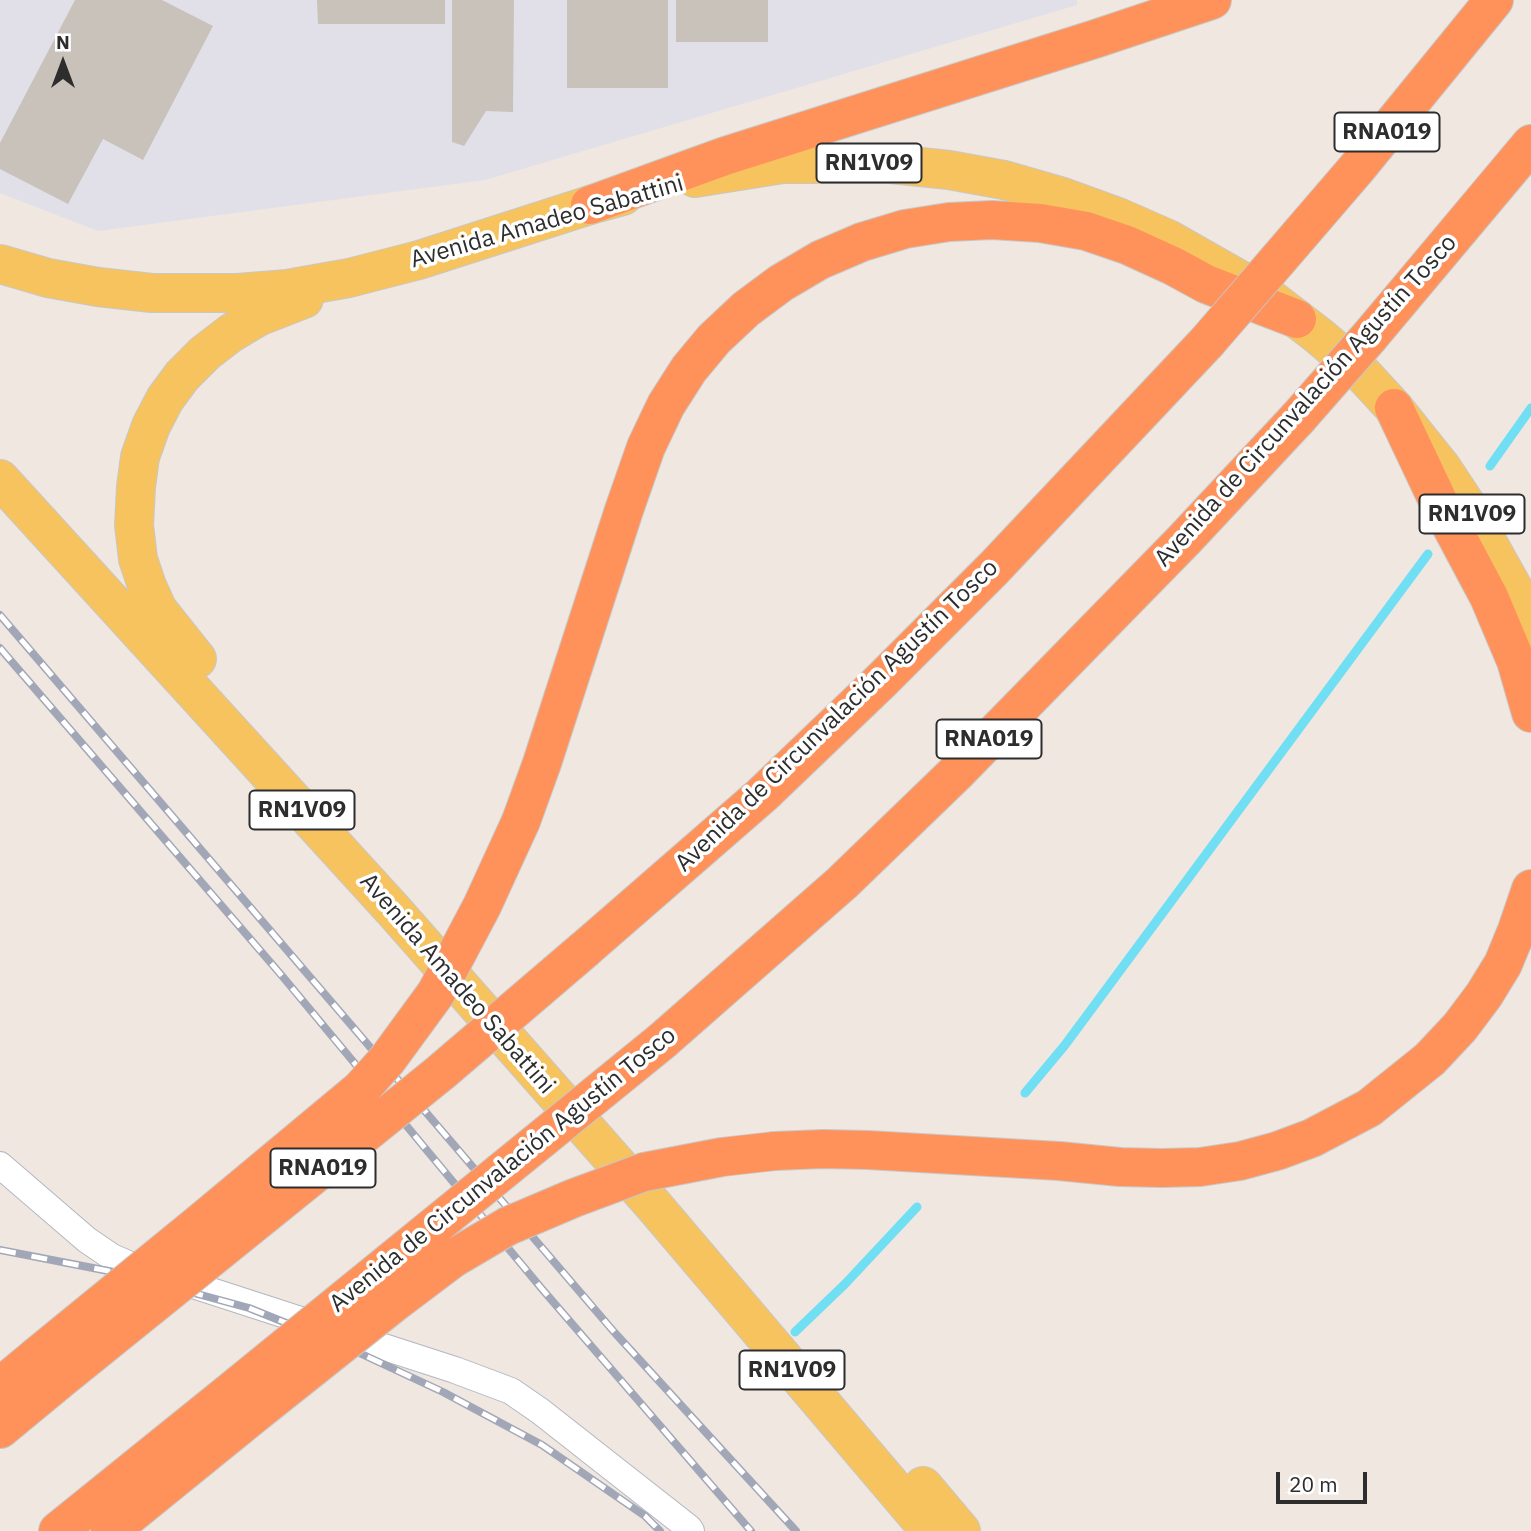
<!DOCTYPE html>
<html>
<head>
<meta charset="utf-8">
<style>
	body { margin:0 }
	#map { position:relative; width:1531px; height:1531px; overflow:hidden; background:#efe7e0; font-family:"IBM Plex Sans",sans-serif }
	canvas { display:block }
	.north { position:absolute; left:28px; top:28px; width:70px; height:70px; -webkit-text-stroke:5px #fff; paint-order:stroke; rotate:0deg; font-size:19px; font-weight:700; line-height:28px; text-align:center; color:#2d2d2d }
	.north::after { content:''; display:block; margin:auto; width:24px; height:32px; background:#2d2d2d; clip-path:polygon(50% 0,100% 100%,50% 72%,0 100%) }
	.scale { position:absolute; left:1276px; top:1472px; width:91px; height:32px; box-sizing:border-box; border:4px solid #2d2d2d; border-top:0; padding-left:9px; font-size:21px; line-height:24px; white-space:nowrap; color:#2d2d2d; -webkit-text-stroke:5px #fff; paint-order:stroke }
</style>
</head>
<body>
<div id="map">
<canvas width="1531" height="1531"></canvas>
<div class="north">N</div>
<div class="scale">20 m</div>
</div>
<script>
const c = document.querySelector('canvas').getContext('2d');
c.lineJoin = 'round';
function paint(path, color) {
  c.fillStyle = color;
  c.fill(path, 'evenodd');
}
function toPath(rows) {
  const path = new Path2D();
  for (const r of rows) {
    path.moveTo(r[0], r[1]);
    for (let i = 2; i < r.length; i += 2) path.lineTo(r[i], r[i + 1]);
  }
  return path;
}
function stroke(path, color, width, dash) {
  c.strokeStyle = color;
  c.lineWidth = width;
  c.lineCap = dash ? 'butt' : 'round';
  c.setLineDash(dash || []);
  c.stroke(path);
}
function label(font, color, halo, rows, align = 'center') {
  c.font = font + ' "IBM Plex Sans",sans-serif';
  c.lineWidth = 7;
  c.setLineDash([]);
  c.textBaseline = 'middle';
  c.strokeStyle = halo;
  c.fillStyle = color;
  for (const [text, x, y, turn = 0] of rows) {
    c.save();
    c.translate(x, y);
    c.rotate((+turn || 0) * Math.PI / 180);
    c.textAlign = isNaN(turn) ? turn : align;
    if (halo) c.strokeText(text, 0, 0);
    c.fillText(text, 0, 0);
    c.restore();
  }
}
const industrial = toPath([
	[0,0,1077,0,1077,5,485,180,98,231,0,193]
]);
const stream = toPath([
	[1490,466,1531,408],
	[1025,1093,1065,1045,1428,554],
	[795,1332,845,1284,917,1207]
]);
const building = toPath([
	[75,0,162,0,213,26,143,160,103,139,68,204,0,169,0,143],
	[317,0,445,0,445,24,318,24],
	[452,0,514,0,513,112,486,111,464,146,452,142],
	[567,0,668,0,668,88,567,88],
	[676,0,768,0,768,42,676,42]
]);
const minor = toPath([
	[0,1165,87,1240,112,1257,128,1264,455,1370,511,1391,540,1411,689,1528,691,1531]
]);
const primary = toPath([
	[695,178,783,164,891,164,949,170,1004,180,1063,197,1118,217,1168,239,1263,293,1319,336,1359,370,1394,408,1442,468,1469,509,1513,588,1531,632],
	[0,264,48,278,98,287,152,293,238,293,287,289,349,278,419,260,590,205,623,196],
	[0,479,394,911,655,1207,930,1531],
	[197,659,158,610,147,586,138,559,134,525,136,487,140,457,151,426,165,399,182,376,205,353,231,333,258,317,304,299],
	[923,1486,961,1531]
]);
const motorway = toPath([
	[590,205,725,156,1095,39,1212,0],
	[1277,261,1357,168,1494,0],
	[1370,336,1531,144],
	[1394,408,1439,503,1489,597,1516,661,1531,713],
	[521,821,542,763,624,510,646,447,666,405,689,369,714,339,746,309,781,283,820,260,862,242,905,229,949,222,992,220,1040,223,1086,231,1127,245,1173,266,1206,284,1297,319],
	[585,949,762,795,880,682,994,568,1207,342],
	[662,1041,842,883,958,771,1184,540,1298,418],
	[775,1151,823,1149,868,1150,1059,1161,1120,1167,1162,1168,1200,1167,1240,1161,1277,1151,1312,1138,1369,1108,1430,1059,1460,1027,1484,995,1503,964,1517,930,1531,889],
	[0,1387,36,1357],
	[0,1429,57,1382],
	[58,1531,239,1385],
	[110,1531,258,1411]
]);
const rail = toPath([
	[0,615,615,1333,796,1531],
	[0,648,283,977,542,1289,751,1531],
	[0,1250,124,1274,249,1308,353,1350,443,1392,542,1445,645,1516,660,1531]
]);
const motorwayBridge = toPath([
	[1207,342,1277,261],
	[1298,418,1370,336],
	[36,1357,199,1224,361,1089,387,1060,436,993,482,906,521,821],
	[57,1382,440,1073,585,949],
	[239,1385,662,1041],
	[258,1411,395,1302,452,1259,508,1226,574,1198,644,1172,722,1157,775,1151]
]);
const shields = [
	[1387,132,105],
	[869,163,105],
	[1472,514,105],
	[989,739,105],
	[302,810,105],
	[323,1168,105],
	[792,1370,105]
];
const shieldNames = [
	["RNA019",1387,132],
	["RN1V09",869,163],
	["RN1V09",1472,514],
	["RNA019",989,739],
	["RN1V09",302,810],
	["RNA019",323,1168],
	["RN1V09",792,1370]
];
const streetNames = [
	["Avenida Amadeo Sabattini",547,222,-16],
	["Avenida de Circunvalación Agustín Tosco",1306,401,-48],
	["Avenida de Circunvalación Agustín Tosco",837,716,-44],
	["Avenida Amadeo Sabattini",457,984,49],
	["Avenida de Circunvalación Agustín Tosco",503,1170,-39]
];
paint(industrial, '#e1e0e8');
stroke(stream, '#70def3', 9);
paint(building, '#c8c2bb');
stroke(minor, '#b3b7c1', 28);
stroke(primary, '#c8c8c8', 40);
stroke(motorway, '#c8c8c8', 40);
stroke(minor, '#fff', 26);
stroke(primary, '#f6c35e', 38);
stroke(motorway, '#ff915b', 38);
stroke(rail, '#a2a7b8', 8);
stroke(rail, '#fff', 5, [16]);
stroke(motorwayBridge, '#c8c8c8', 40, []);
stroke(motorwayBridge, '#ff915b', 38);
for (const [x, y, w] of shields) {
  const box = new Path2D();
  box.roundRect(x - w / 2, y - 19.5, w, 39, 5);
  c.fillStyle = '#fff';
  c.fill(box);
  stroke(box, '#2d2d2d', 2);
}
label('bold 23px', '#2d2d2d', null, shieldNames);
label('24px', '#2d2d2d', '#fff', streetNames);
</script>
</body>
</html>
